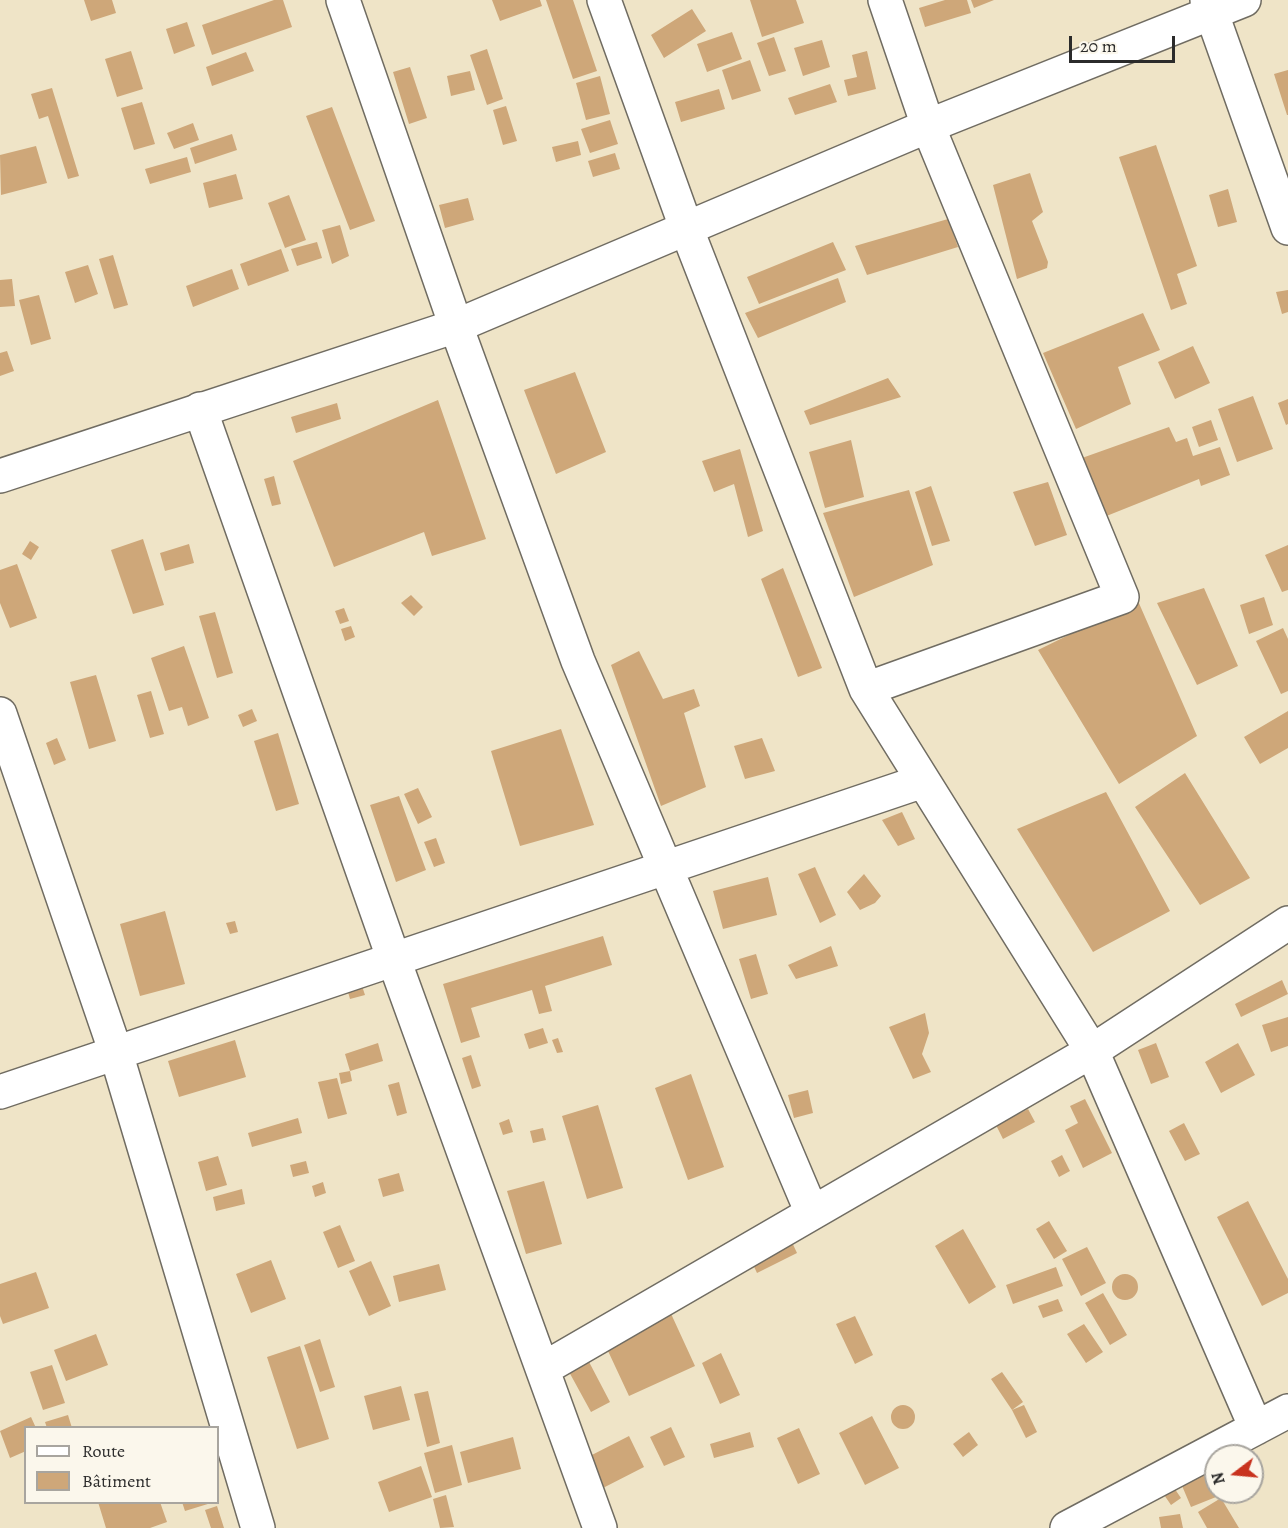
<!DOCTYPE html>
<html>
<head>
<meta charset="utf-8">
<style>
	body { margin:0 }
	#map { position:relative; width:1288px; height:1528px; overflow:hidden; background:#efe4c7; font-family:Alegreya,serif }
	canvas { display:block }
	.legend { position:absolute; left:24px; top:1426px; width:195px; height:78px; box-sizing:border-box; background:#fbf7ec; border:2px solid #a8a59f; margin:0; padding:8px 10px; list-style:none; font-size:18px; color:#2b2b2b }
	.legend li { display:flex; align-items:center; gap:12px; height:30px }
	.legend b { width:30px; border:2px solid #a8a59f }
	.north { position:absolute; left:1204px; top:1444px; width:60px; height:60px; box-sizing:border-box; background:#fbf7ec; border:2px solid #a8a59f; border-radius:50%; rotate:254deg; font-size:16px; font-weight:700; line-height:24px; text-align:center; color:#2b2b2b }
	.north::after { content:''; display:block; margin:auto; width:21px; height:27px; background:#c8321e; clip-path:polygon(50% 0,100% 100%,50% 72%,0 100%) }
	.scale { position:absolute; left:1069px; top:36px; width:106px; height:27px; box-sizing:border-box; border:3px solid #2b2b2b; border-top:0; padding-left:8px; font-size:18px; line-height:21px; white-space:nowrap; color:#2b2b2b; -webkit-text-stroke:4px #fbf7ec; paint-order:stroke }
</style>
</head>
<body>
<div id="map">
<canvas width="1288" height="1528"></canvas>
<ul class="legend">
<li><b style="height:8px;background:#fff"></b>Route</li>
<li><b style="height:16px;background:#cea779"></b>Bâtiment</li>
</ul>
<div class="north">N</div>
<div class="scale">20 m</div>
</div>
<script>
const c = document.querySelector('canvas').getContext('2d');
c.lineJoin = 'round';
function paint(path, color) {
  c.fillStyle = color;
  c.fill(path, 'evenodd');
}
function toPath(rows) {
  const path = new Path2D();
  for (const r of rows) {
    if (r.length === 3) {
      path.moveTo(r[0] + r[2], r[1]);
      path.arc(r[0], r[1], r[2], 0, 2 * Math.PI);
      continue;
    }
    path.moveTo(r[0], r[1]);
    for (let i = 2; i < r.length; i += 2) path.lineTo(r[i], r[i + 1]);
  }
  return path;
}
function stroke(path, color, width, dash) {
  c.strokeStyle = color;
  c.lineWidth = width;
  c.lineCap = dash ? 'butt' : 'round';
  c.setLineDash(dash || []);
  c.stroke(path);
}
const building = toPath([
	[84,0,112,0,116,13,91,21],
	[274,0,283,0,292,27,212,55,202,25],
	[492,0,540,0,542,6,500,21],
	[546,0,573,0,597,71,573,79],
	[750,0,796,0,804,23,762,37],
	[945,0,967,0,971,13,925,27,919,8],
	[971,0,994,0,974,8],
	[692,9,706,31,664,58,651,35],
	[187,22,195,46,174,54,166,29],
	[732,32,742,59,707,72,697,44],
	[774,37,786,71,769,76,757,43],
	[822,40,830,67,803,76,794,48],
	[487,49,503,99,487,105,470,55],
	[131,51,143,89,117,97,105,59],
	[867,51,876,89,848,96,844,80,857,77,852,55],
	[246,52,254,71,212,86,206,67],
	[750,60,761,91,732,100,722,70],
	[410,67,427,118,409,124,393,72],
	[1288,70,1288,115,1287,115,1274,74],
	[470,71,475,90,451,96,447,76],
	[600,76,610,114,586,120,576,83],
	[830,84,837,102,795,115,788,98],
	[52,88,79,176,68,179,48,116,39,119,31,94],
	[719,89,725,109,681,122,675,102],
	[142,102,155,144,134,150,121,108],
	[506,106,517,141,503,145,493,110],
	[332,107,375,221,350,230,306,116],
	[610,120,618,144,590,153,581,129],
	[193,123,199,140,174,149,167,133],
	[232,134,237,150,195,164,190,148],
	[578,141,581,155,556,162,552,147],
	[1156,145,1197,266,1177,274,1187,304,1171,310,1119,157],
	[36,146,47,183,1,195,0,155],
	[615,153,620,169,593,177,588,161],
	[187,157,191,172,150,184,145,169],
	[1030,173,1043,212,1032,221,1048,262,1047,268,1017,279,993,185],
	[236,174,243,199,209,208,203,183],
	[1228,189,1237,222,1218,227,1209,195],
	[289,195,306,240,285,248,268,203],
	[468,198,474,220,445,228,439,205],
	[948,219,958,247,867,275,855,246],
	[340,225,349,256,332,264,322,230],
	[317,242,322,258,297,266,291,249],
	[833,242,846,270,759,304,747,277],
	[281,249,289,271,248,286,240,264],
	[113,255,128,305,114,309,99,259],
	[88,265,98,294,75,303,65,272],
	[232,269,239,289,193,307,186,286],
	[838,278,846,302,758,338,745,313],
	[12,279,15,306,0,307,0,280],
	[1288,290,1288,312,1282,314,1276,292],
	[39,295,51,339,31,345,19,300],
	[1143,313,1160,350,1118,367,1131,404,1076,429,1043,353],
	[1193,346,1210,383,1175,399,1158,362],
	[7,351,14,371,0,376,0,353],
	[575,372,606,452,556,474,524,390],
	[888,378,901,397,810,425,804,411],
	[1253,396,1273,449,1237,462,1218,409],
	[1288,399,1288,424,1286,425,1278,403],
	[438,400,486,539,432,556,424,532,334,567,293,461],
	[337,403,341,419,296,433,291,417],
	[1211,420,1218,440,1199,447,1192,427],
	[1169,427,1176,442,1187,438,1193,456,1220,447,1230,475,1201,486,1199,479,1104,517,1082,458],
	[851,440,864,497,825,508,809,452],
	[740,449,763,531,748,537,734,484,714,492,702,461],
	[274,476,281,504,272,506,264,479],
	[1048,482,1067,535,1035,546,1013,492],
	[931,486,950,541,932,546,915,492],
	[909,490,933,565,854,597,823,513],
	[143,539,164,605,133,614,111,550],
	[30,541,39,547,31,560,22,554],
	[189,544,194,563,165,571,160,553],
	[1288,545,1288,590,1282,592,1265,555],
	[17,564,37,618,10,628,0,603,0,570],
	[783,568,822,668,798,677,761,579],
	[1204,588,1238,666,1197,685,1157,603],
	[411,595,423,607,414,616,401,603],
	[1264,597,1273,625,1249,634,1240,605],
	[1138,601,1197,736,1119,784,1038,650],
	[344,608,349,621,340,624,335,611],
	[215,612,233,673,217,678,199,616],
	[351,626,355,637,345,641,341,629],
	[1283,628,1288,639,1288,691,1281,694,1256,641],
	[184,646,209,718,188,726,182,707,169,711,151,658],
	[639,651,663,699,694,689,700,706,684,713,706,787,661,806,611,665],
	[96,675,116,741,89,749,70,682],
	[151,691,164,734,150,738,137,695],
	[252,709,257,721,243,727,238,715],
	[1288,711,1288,748,1260,764,1244,737],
	[561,729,594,825,520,846,491,751],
	[278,733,299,804,276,811,254,741],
	[57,738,66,760,54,765,46,743],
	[762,738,775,771,745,779,734,746],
	[1185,773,1250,878,1200,905,1135,807],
	[418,788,432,817,418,824,404,794],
	[1106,792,1170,911,1093,952,1017,829],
	[399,796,426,870,396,882,370,805],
	[902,812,915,839,898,846,882,820],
	[436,838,445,863,434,867,424,842],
	[815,867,836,915,820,923,798,874],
	[864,874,881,896,875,903,860,910,847,892],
	[768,877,777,915,723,929,713,891],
	[165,911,185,984,140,996,120,924],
	[235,921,238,932,230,934,226,923],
	[603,936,612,965,545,986,552,1011,539,1014,532,990,471,1008,480,1037,461,1043,443,984],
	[831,946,838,966,796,979,788,965],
	[756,954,768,994,751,999,739,959],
	[360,980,365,995,350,999,346,985],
	[1282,980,1288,994,1241,1017,1235,1004],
	[925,1013,929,1033,922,1054,931,1072,913,1079,889,1027],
	[1288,1017,1288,1046,1271,1052,1262,1025],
	[543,1028,548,1043,529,1049,524,1034],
	[558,1038,563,1052,557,1053,552,1040],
	[235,1040,246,1077,179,1097,168,1061],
	[378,1043,383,1061,350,1071,345,1054],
	[1156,1043,1169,1077,1151,1084,1138,1050],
	[1238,1043,1255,1075,1221,1093,1205,1062],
	[471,1055,481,1086,472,1089,462,1058],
	[350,1071,352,1081,341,1084,339,1073],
	[691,1074,724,1167,688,1180,655,1088],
	[337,1078,347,1114,328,1119,318,1082],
	[399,1082,407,1113,397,1116,388,1085],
	[808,1090,813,1113,794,1118,788,1095],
	[1085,1099,1112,1153,1083,1168,1065,1130,1078,1123,1070,1106],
	[598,1105,623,1188,587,1199,562,1116],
	[1028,1109,1035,1122,1003,1139,996,1125],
	[298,1118,302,1133,252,1147,248,1133],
	[509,1119,513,1132,503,1135,499,1123],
	[1184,1123,1200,1154,1185,1161,1169,1131],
	[543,1128,546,1140,533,1143,530,1131],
	[1062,1155,1070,1171,1059,1177,1051,1161],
	[218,1156,227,1185,206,1191,198,1162],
	[306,1161,309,1173,293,1177,290,1165],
	[399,1173,404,1191,383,1197,378,1179],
	[544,1181,562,1244,526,1254,507,1191],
	[323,1182,326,1193,315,1197,312,1186],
	[242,1189,245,1204,216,1211,213,1197],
	[1248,1201,1288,1279,1288,1293,1262,1306,1217,1217],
	[1049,1221,1067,1251,1054,1259,1036,1229],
	[340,1225,355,1261,338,1268,323,1232],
	[963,1229,996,1287,969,1304,935,1246],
	[789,1236,797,1253,757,1273,749,1256],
	[1087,1247,1106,1283,1081,1296,1062,1259],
	[271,1260,286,1299,251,1313,236,1274],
	[371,1261,391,1306,369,1316,349,1271],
	[439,1264,446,1290,399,1302,393,1276],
	[1056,1267,1063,1286,1013,1304,1006,1285],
	[36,1272,49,1308,3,1324,0,1316,0,1284],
	[1125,1287,13],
	[1103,1293,1127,1335,1110,1345,1085,1303],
	[1058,1299,1063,1311,1043,1318,1038,1306],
	[667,1305,695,1366,629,1396,601,1336],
	[855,1316,873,1355,855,1364,836,1324],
	[1084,1324,1103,1352,1086,1363,1067,1334],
	[96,1334,108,1365,66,1381,54,1350],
	[320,1339,335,1387,320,1392,304,1345],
	[300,1346,329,1439,297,1449,267,1357],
	[721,1353,740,1395,720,1404,702,1363],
	[588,1360,610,1402,591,1412,568,1370],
	[52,1365,65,1403,43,1410,30,1372],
	[1002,1372,1023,1402,1012,1410,991,1379],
	[401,1386,410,1420,373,1430,364,1396],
	[428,1391,440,1443,427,1447,414,1394],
	[1024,1405,1037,1432,1026,1438,1012,1410],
	[903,1417,12],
	[68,1415,72,1428,47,1428,45,1422],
	[872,1416,899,1468,865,1485,839,1433],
	[31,1417,36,1428,26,1428,26,1451,10,1458,0,1431],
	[671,1427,685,1457,664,1466,650,1437],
	[799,1428,820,1474,798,1484,777,1438],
	[750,1432,754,1447,714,1458,710,1444],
	[969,1432,978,1445,963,1457,953,1444],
	[629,1436,644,1467,601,1489,586,1458],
	[513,1437,521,1469,468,1483,460,1452],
	[452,1445,462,1485,435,1493,424,1453],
	[421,1466,432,1497,389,1512,378,1482],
	[1205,1471,1216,1497,1191,1507,1180,1481],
	[1168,1479,1181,1498,1171,1505,1158,1486],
	[446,1495,454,1527,440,1528,433,1499],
	[1221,1498,1239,1528,1207,1528,1198,1512],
	[98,1502,160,1502,167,1522,150,1528,106,1528],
	[182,1502,210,1502,211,1503,185,1511],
	[217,1506,224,1528,211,1528,205,1510],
	[1180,1514,1183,1528,1161,1528,1159,1517]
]);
const street = toPath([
	[343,0,456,326,578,661,812,1213],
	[604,0,687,230,866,689,1092,1051,1256,1428],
	[1207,0,1288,228],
	[200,409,394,960,600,1528],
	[866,689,1122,597,928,126,885,0],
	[0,714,116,1053,258,1528],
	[0,1092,923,781],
	[543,1369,1092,1051,1288,923],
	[1067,1528,1288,1411]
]);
const secondary = toPath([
	[0,476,456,326,928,126,1244,0]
]);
paint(building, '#cea779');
stroke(street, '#706c62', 36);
stroke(secondary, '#706c62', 36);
stroke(street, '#fff', 33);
stroke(secondary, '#fff', 33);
</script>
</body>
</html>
